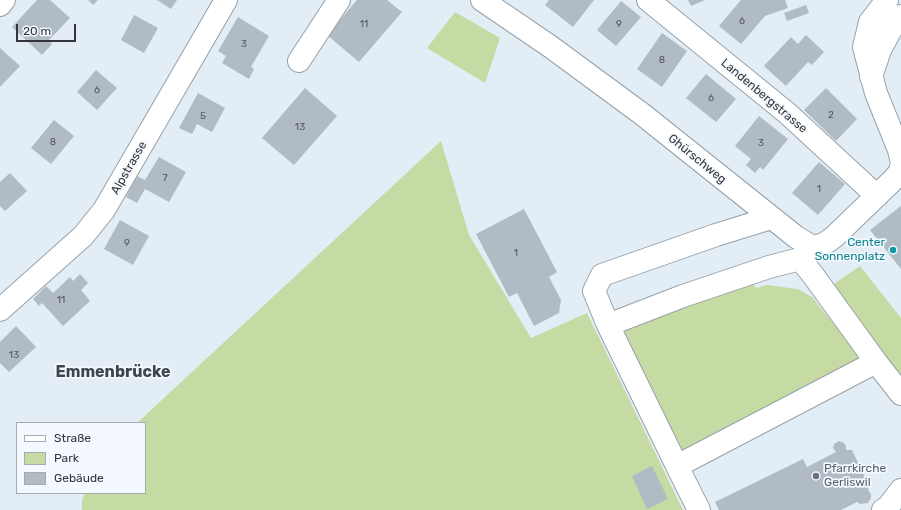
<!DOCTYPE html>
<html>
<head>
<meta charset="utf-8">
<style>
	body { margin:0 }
	#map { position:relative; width:901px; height:510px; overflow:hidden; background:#e2edf6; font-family:Rubik,sans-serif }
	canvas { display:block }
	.legend { position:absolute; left:16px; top:422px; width:130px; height:72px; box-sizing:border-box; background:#f3f9ff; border:1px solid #a6abb0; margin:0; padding:5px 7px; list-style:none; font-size:12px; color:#32363a }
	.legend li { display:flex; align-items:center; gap:8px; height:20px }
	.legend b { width:20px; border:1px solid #a6abb0 }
	.scale { position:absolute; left:16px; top:24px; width:60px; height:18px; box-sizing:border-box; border:2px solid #32363a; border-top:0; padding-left:5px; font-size:12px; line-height:14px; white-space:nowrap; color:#32363a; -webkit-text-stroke:3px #f3f9ff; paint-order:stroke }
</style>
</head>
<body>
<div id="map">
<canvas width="901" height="510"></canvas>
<ul class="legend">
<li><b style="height:5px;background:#fff"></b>Straße</li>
<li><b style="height:11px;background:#c5dba3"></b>Park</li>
<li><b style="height:11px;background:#b1bbc3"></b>Gebäude</li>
</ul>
<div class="scale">20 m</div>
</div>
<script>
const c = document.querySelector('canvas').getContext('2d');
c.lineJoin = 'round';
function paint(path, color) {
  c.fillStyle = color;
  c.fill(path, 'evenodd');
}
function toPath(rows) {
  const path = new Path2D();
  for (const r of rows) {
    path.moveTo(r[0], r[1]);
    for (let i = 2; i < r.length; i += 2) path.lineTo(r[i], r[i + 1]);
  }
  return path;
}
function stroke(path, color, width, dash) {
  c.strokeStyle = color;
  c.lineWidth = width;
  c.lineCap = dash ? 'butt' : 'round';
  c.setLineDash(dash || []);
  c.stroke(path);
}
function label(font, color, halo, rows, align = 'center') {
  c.font = font + ' Rubik,sans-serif';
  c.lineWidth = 3.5;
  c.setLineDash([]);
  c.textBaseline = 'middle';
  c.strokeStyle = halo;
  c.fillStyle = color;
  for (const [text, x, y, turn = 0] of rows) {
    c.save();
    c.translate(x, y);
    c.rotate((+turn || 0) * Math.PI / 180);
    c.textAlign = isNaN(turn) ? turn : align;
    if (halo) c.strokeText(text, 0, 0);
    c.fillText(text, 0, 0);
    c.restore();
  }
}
const green = toPath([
	[455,12,500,38,485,83,427,48],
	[441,141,469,235,531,338,587,313,683,510,82,510,82,500,85,493,145,493,145,423,137,423],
	[860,266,901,318,901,382,831,286],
	[752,282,756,288,767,285,798,289,812,297,857,353,859,358,683,451,619,330]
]);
const building = toPath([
	[37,0,50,0,70,18,49,40,52,44,42,55,12,27],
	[88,0,98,0,93,5],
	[157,0,177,0,171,9],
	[357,0,387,0,402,12,359,62,327,35],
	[549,0,594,0,573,27,545,5],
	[688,0,705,0,691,6],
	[741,0,785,0,788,8,765,16,741,44,719,26],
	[621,1,641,17,616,46,597,30],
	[806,5,809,13,787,21,784,13],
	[134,15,158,28,144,53,121,40],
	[238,17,269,36,251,67,254,69,249,79,222,63,226,56,218,51],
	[662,33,687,51,662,87,637,69],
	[806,35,824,52,812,65,808,62,786,86,764,66,791,37,798,44],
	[0,48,20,66,0,87],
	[96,70,117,88,97,110,77,92],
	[706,74,736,99,716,122,686,98],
	[305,88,337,116,294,165,262,138],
	[826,88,857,119,836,141,804,110],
	[198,93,225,108,212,132,197,124,192,134,179,128],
	[759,116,788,139,763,170,760,167,755,173,746,165,751,159,735,146],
	[54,120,74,136,51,164,31,148],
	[159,157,186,172,169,202,145,189,137,203,126,197,137,176,145,180],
	[819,162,845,184,818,215,792,193],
	[10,173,27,191,5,211,0,206,0,182],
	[901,206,901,269,870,230],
	[524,209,557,272,549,277,561,300,559,313,534,326,517,293,509,297,476,234],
	[120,220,149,236,133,265,104,249],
	[80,274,88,283,81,290,90,301,63,326,42,303,39,306,33,299,46,286,53,293,70,277,73,281],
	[16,326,36,347,9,372,0,363,0,342],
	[839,441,844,443,846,446,846,450,852,450,869,486,868,490,871,494,871,498,868,503,860,504,857,502,841,510,719,510,715,502,803,459,807,467,836,452,833,448,834,444],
	[652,466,668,499,647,509,632,476]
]);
const minor = toPath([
	[482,0,551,47,642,114,796,237,811,246,817,246,824,244,834,237,892,181,900,172,901,167],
	[648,0,787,113,877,196],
	[887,0,870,22,864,47,876,93,899,150,901,159],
	[0,5,4,0],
	[299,61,339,0],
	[871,77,880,50,894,24,901,16],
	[771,218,716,235,602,275,594,291,608,325,683,296,769,267,800,259],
	[809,249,806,256,800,259,813,275,876,362,901,394],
	[0,310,83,236,104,210,226,0],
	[608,325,677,466,876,362],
	[677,466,699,510],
	[883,510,888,507,901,490]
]);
const markers = [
	[893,250,4,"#0f9aa8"],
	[816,476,4,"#6b7280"]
];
const numberNames = [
	["6",742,21],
	["11",364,24],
	["9",619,24],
	["3",244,44],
	["8",662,60],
	["6",97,90],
	["6",711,98],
	["2",831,115],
	["5",203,116],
	["13",300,127],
	["8",53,142],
	["3",761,143],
	["7",165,178],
	["1",819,189],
	["9",127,243],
	["1",516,253],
	["11",61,300],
	["13",14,355]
];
const streetNames = [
	["Landenbergstrasse",764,96,40],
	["Ghürschweg",697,159,39],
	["Alpstrasse",129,168,-60]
];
const cultureNames = [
	["Center",885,243],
	["Sonnenplatz",885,257]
];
const worshipNames = [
	["Pfarrkirche",824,469],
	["Gerliswil",824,483]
];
const districtNames = [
	["Emmenbrücke",113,372]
];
paint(green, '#c5dba3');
paint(building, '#b1bbc3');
stroke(minor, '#97a1a9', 24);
stroke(minor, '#fff', 22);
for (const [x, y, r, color] of markers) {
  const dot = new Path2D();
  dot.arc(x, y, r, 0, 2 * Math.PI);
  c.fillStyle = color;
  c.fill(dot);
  stroke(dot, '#f3f9ff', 1.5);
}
label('10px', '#52575c', null, numberNames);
label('12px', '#32363a', '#f3f9ff', streetNames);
label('12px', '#0d838f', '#f3f9ff', cultureNames, 'right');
label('12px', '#5b616d', '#f3f9ff', worshipNames, 'left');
label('bold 16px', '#3e464d', '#f3f9ff', districtNames);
</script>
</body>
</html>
